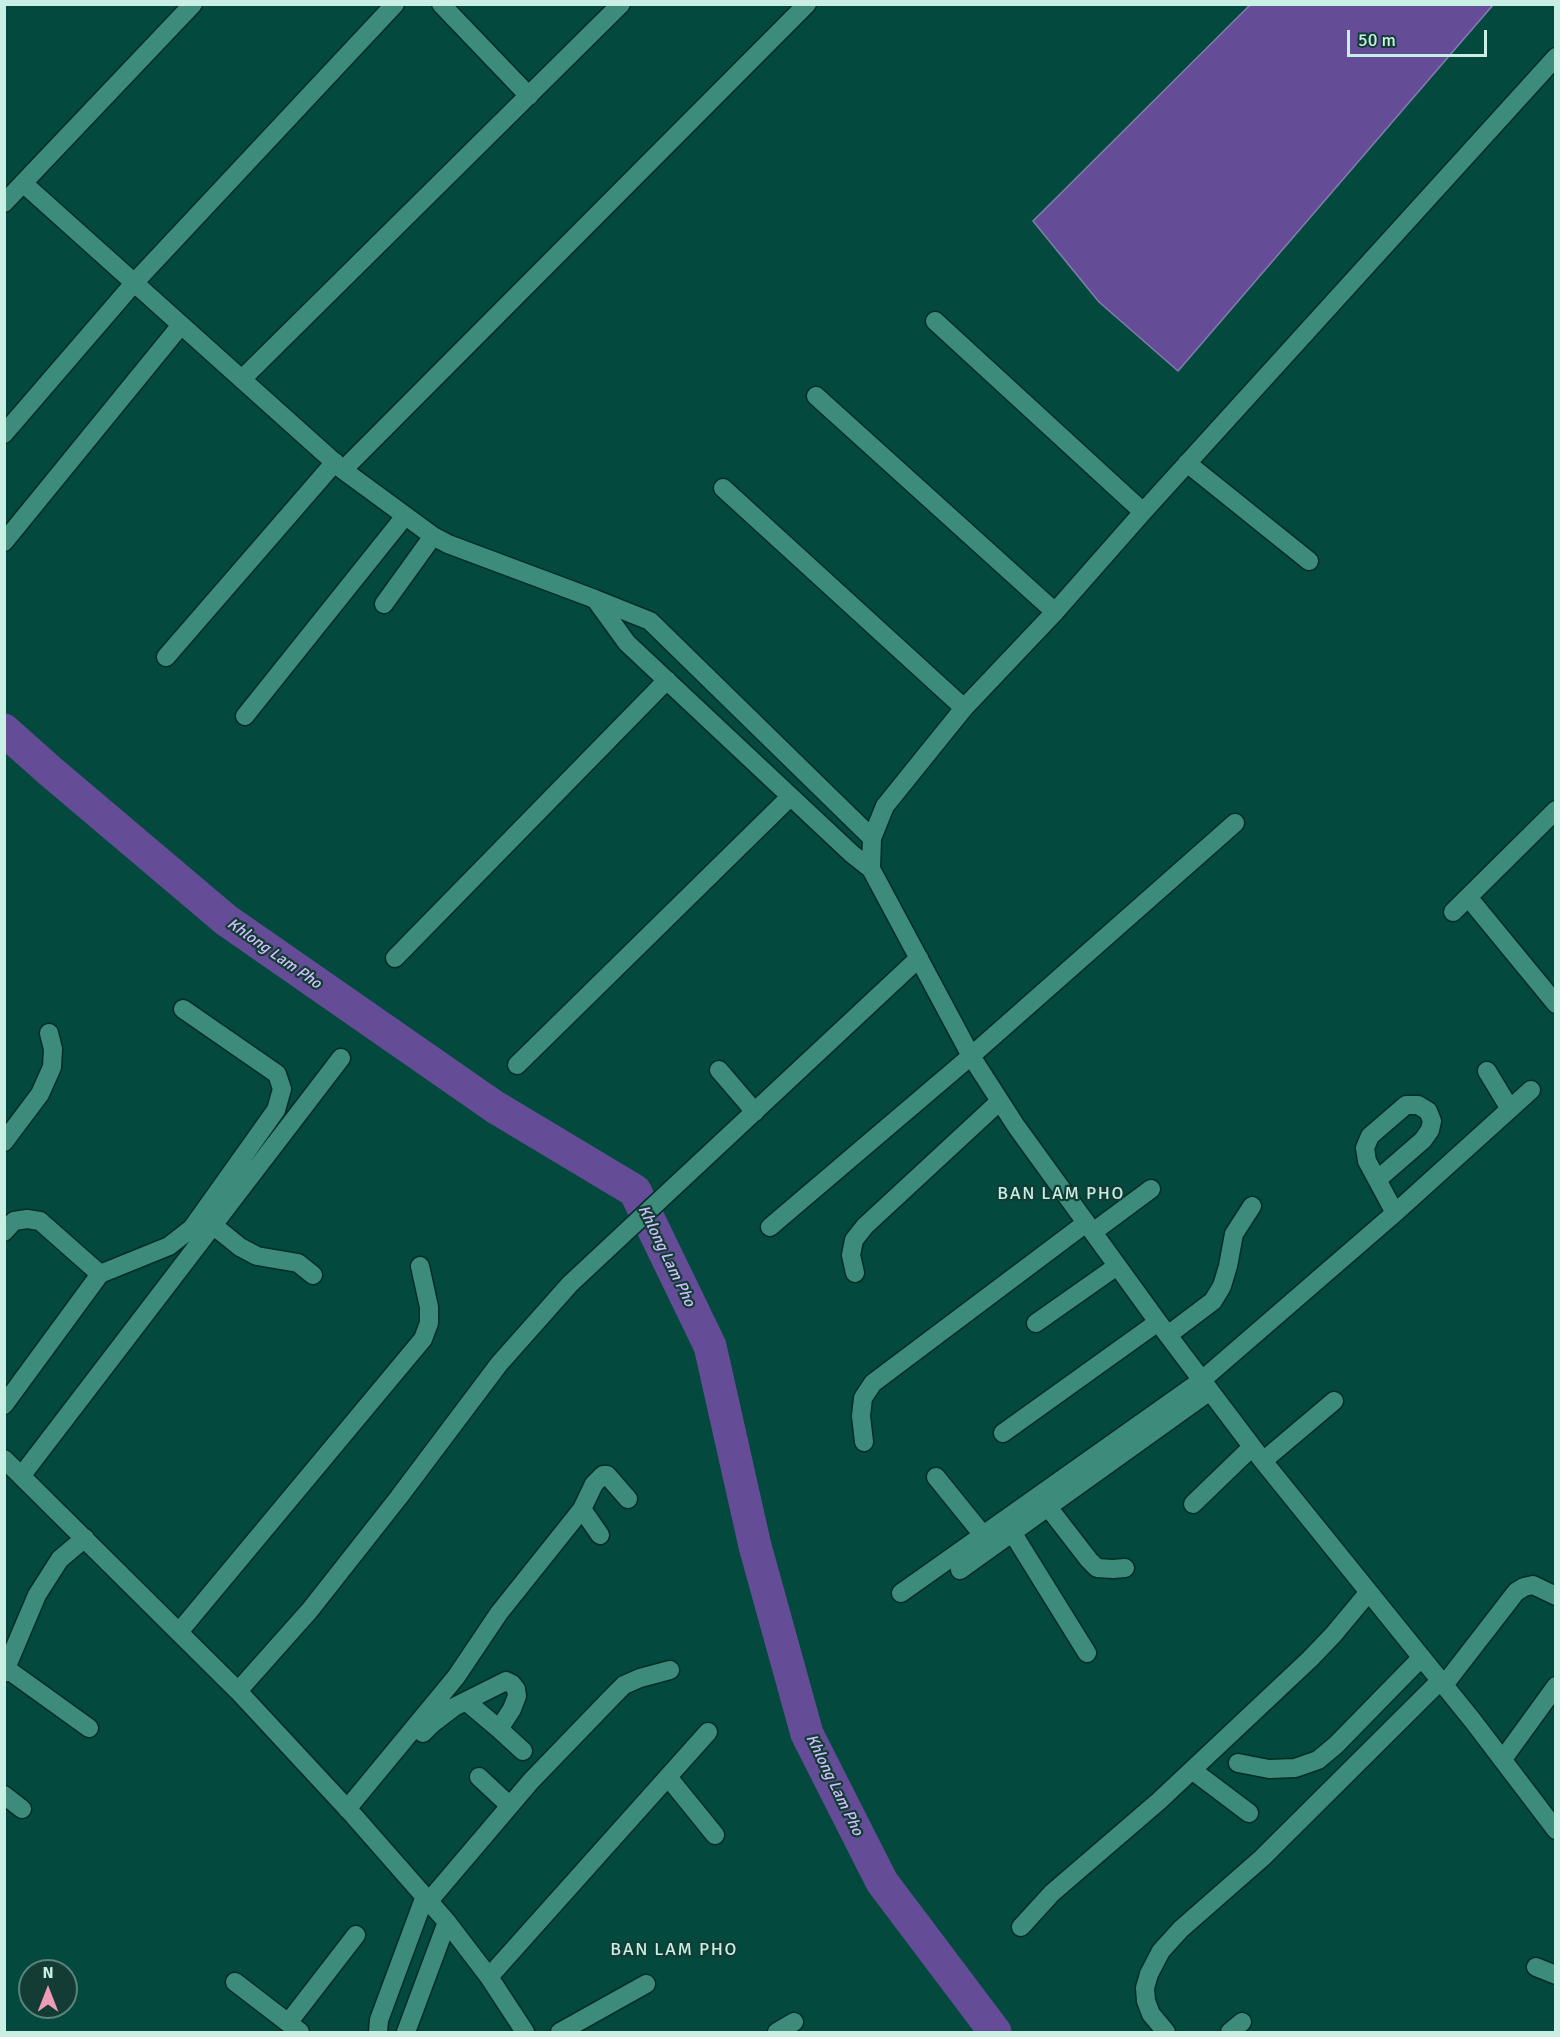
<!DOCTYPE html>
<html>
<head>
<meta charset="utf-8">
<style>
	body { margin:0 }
	#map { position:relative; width:1560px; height:2037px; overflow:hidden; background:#04493e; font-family:Signika,sans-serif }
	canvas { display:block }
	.frame { position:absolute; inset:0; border:6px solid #c9efe5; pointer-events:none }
	.north { position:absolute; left:18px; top:1959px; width:60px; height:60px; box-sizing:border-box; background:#123c34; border:2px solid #5b847b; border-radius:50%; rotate:0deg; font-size:16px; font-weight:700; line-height:24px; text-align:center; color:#c9efe5 }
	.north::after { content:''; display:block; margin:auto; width:21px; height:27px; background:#ef9ab8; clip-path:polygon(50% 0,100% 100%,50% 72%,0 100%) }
	.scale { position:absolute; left:1347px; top:30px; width:140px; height:27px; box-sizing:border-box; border:3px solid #c9efe5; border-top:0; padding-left:8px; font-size:18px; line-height:21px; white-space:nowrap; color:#c9efe5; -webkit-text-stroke:4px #123c34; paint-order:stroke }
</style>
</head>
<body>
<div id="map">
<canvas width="1560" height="2037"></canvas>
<div class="frame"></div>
<div class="north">N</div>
<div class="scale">50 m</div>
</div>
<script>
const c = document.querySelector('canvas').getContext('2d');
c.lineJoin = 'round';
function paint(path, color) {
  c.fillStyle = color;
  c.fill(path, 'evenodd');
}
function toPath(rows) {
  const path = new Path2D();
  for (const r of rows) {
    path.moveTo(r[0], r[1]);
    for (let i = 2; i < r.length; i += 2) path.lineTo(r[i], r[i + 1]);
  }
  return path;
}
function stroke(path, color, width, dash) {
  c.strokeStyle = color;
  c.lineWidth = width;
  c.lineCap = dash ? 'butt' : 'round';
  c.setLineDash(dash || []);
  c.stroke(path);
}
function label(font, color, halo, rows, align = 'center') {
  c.font = font + ' Signika,sans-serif';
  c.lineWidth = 4.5;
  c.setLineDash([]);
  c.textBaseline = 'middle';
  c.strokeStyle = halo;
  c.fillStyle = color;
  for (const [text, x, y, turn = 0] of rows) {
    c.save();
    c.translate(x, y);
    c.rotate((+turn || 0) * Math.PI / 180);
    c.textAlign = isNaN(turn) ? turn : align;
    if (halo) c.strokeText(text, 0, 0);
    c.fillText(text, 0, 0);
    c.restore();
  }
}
const water = toPath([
	[1251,4,1493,5,1178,371,1099,302,1033,221,1251,4]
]);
const river = toPath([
	[4,730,50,771,226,920,495,1107,635,1191,710,1346,755,1546,807,1734,882,1882,995,2032]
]);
const minor = toPath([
	[441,4,529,96],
	[1556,57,1143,512,1055,612,964,708,885,806,872,838,871,869,971,1056,1016,1126,1158,1322,1263,1461,1473,1721,1556,1830],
	[23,183,343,470,433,536,448,544,595,599,650,621,872,838],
	[4,203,193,4],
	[935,321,1143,512],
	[242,379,621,4],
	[816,396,1055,612],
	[4,434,134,283,395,4],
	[1187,463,1309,561],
	[343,470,807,4],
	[723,488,964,708],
	[4,542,181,325],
	[595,599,627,643,852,854,871,869],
	[384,604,433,536],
	[166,657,335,462],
	[245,716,405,516],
	[1468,897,1556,1004],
	[1453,912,1556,810],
	[395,958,667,680],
	[517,1065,790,797],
	[719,1070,755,1112],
	[1487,1071,1510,1109],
	[4,1142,40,1094,52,1067,53,1049,49,1033],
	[1377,1180,1423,1140,1430,1130,1432,1121,1428,1111,1418,1105,1406,1105,1370,1136,1365,1148,1367,1161,1395,1213],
	[214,1226,240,1247,257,1256,298,1263,313,1275],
	[770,1227,971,1056,1235,823],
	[4,1232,14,1221,27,1219,40,1221,100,1274,4,1405],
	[1093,1232,1151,1189],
	[855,1273,851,1255,854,1240,865,1226,1000,1101],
	[100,1274,169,1246,192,1228,276,1110,282,1089,277,1074,183,1009],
	[1036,1323,1117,1266],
	[1168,1335,1213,1301,1222,1286,1228,1266,1234,1234,1252,1206],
	[1003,1433,1158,1322],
	[864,1442,861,1416,863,1398,873,1383,1086,1223],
	[4,1459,238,1691,354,1816,447,1922,489,1977,525,2032],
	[1263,1461,1334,1401],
	[22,1475,341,1058],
	[936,1477,983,1535],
	[1193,1504,1252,1447],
	[1048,1507,1089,1560,1097,1568,1113,1569,1125,1568],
	[582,1509,600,1535],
	[1012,1532,1087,1653],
	[960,1570,1210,1391],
	[901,1593,1202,1380,1395,1213,1531,1090],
	[179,1632,423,1339,429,1323,429,1307,420,1266],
	[7,1669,89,1728],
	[4,1673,37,1595,60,1559,85,1538],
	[1444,1685,1516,1592,1524,1587,1533,1585,1556,1596],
	[238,1691,310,1610,399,1497,499,1364,570,1284,919,958],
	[467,1702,499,1729],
	[423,1733,433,1723,454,1707,506,1681,512,1684,516,1689,517,1696,512,1709,499,1729,523,1751],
	[1503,1759,1556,1686],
	[1238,1763,1269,1769,1295,1768,1318,1760,1336,1745,1421,1658],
	[1192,1770,1249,1813],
	[479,1777,509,1805],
	[668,1777,715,1835],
	[4,1795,22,1809],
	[347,1809,456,1677,499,1613,582,1509,594,1484,603,1475,607,1475,628,1499],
	[429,1901,531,1781,613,1696,624,1685,640,1678,670,1670],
	[1021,1927,1052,1893,1159,1801,1310,1659,1333,1635,1368,1593],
	[1536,1967,1556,1975],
	[489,1977,708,1732],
	[235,1982,300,2032],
	[288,2023,356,1935],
	[378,2032,379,2020,425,1896],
	[406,2032,447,1922],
	[560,2032,646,1984],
	[777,2032,794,2022],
	[1166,2032,1151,2014,1146,2001,1145,1988,1149,1974,1161,1951,1181,1929,1262,1858,1440,1681],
	[1230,2032,1242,2022]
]);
const waterNames = [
	["Khlong Lam Pho",274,954,35],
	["Khlong Lam Pho",666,1256,64],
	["Khlong Lam Pho",834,1785,64]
];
const quarterNames = [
	["BAN LAM PHO",1061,1194],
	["BAN LAM PHO",674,1950]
];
paint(water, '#654c96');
stroke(water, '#837dae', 1.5);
stroke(river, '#654c96', 33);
stroke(minor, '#002d25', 21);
stroke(minor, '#3c8b7b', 18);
label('italic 16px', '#d0befd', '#123c34', waterNames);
c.letterSpacing = '1.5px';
label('18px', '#c9efe5', '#123c34', quarterNames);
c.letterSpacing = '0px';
</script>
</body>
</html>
